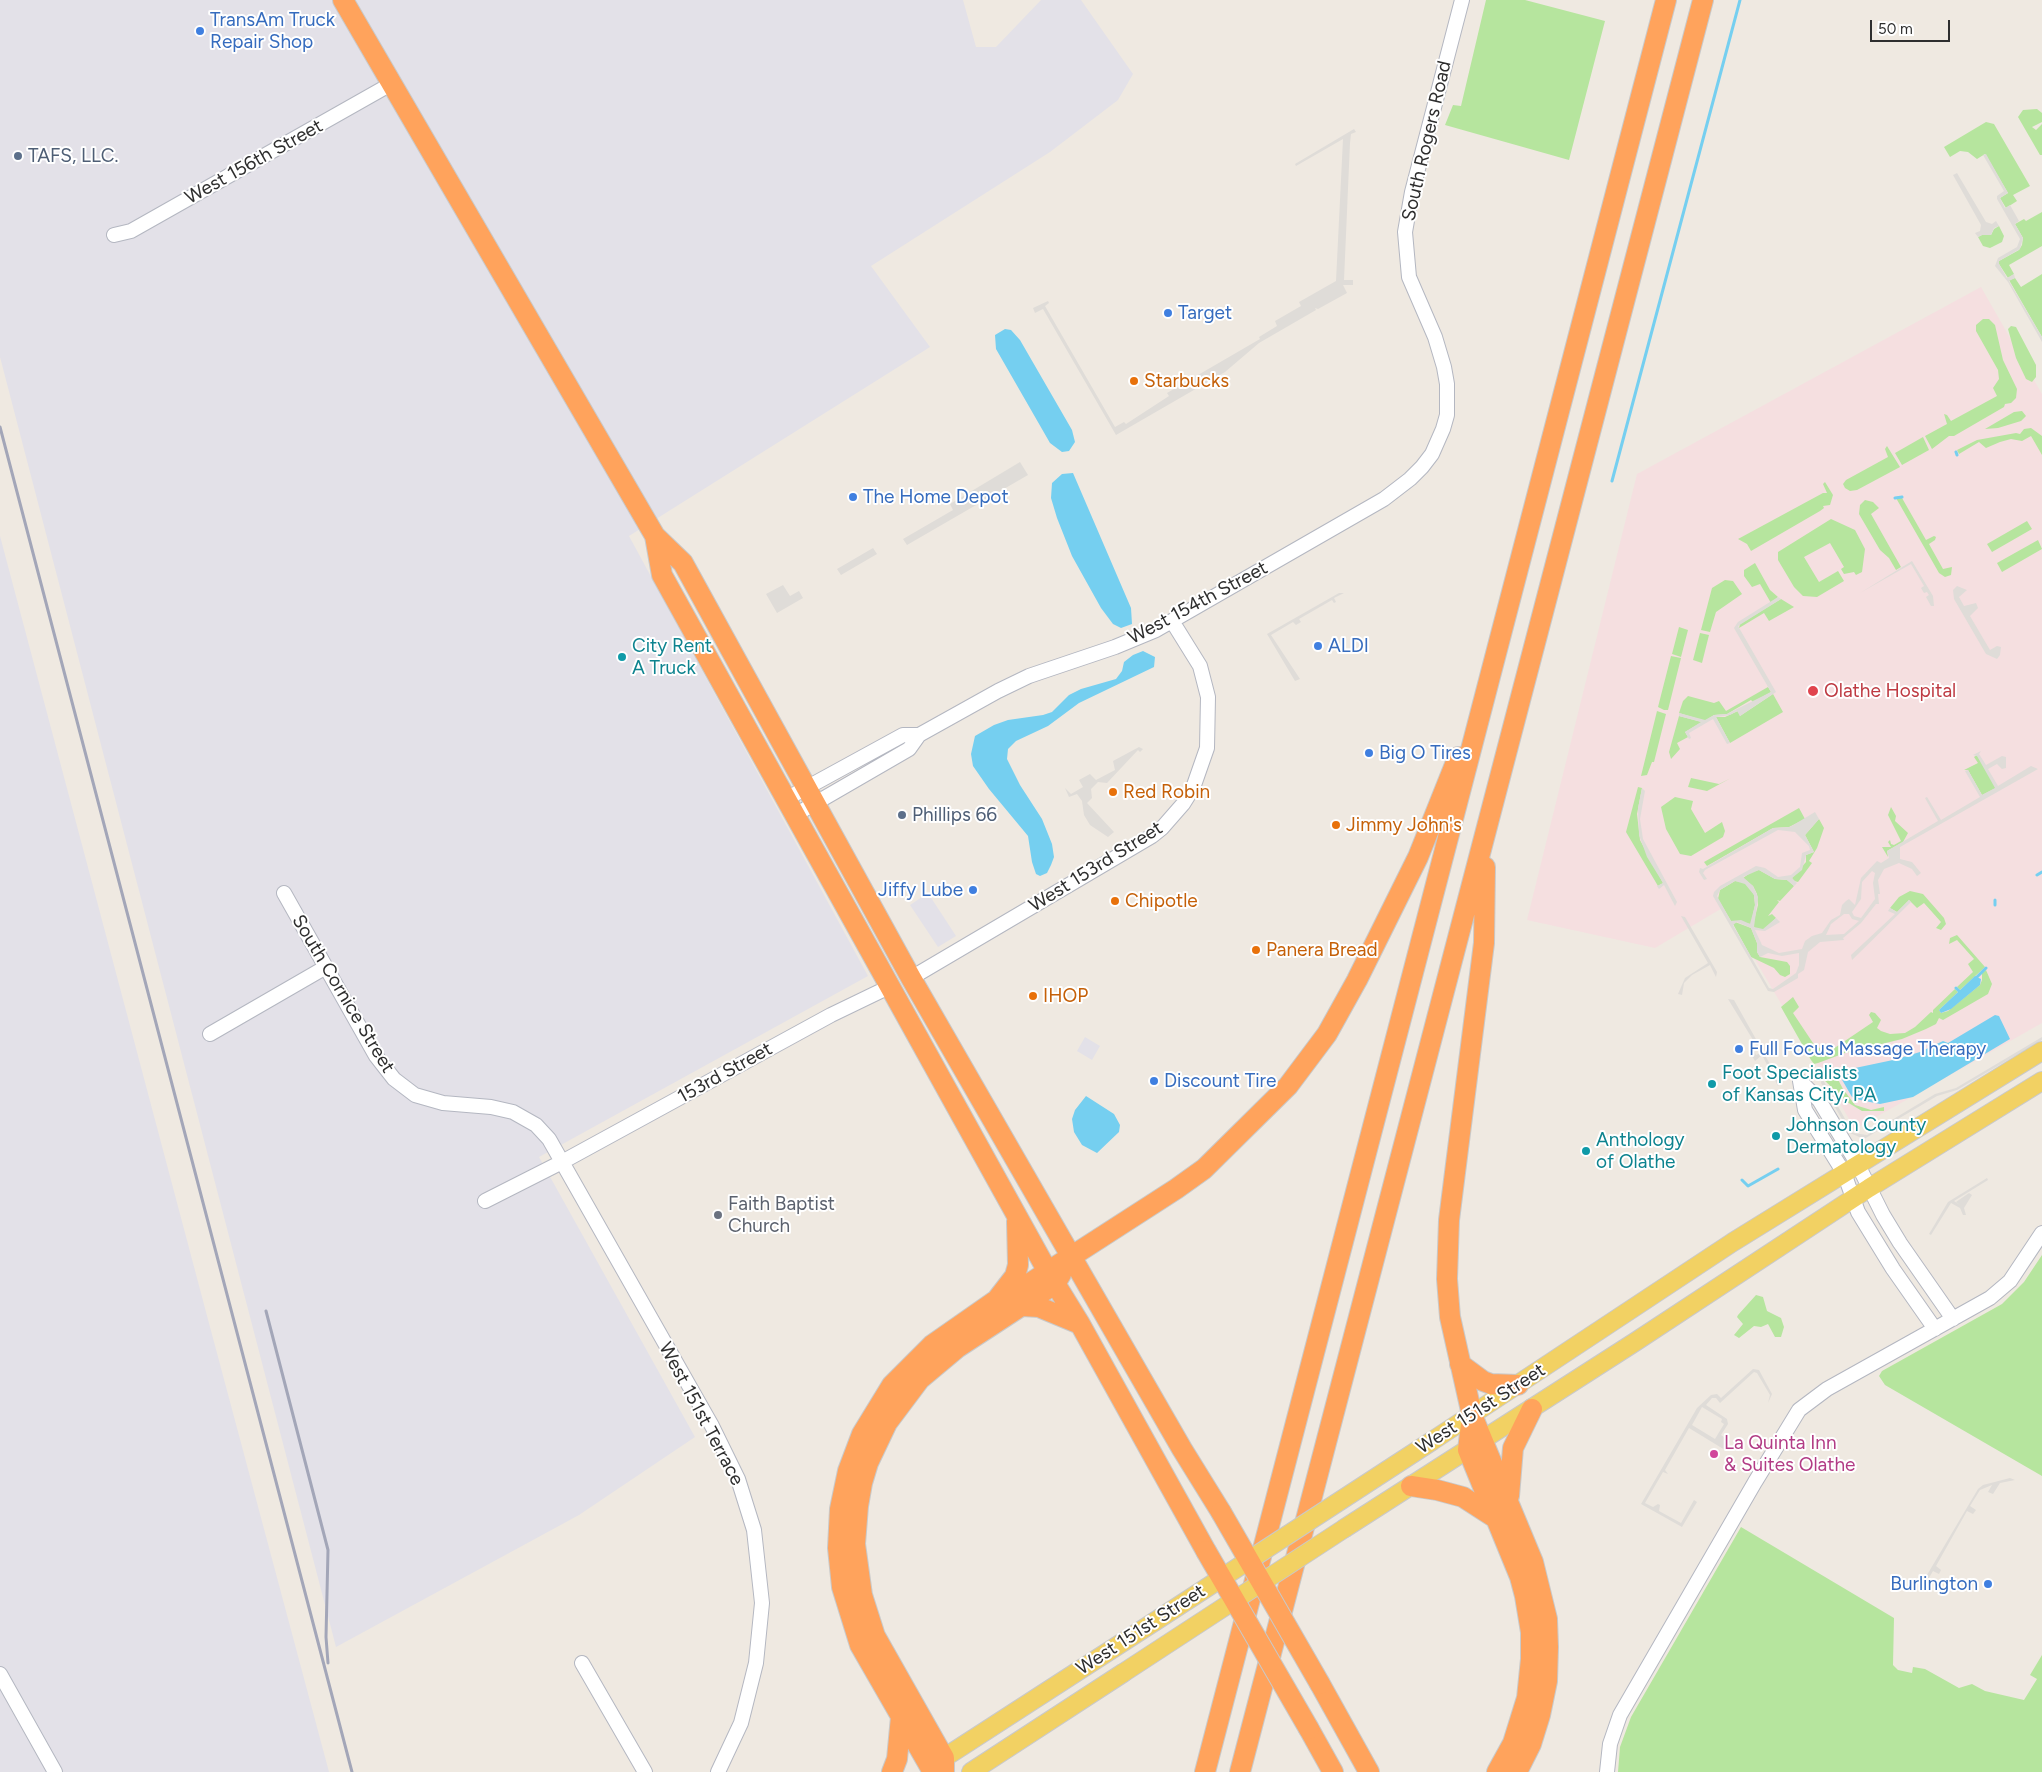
<!DOCTYPE html>
<html>
<head>
<meta charset="utf-8">
<style>
	body { margin:0 }
	#map { position:relative; width:2042px; height:1772px; overflow:hidden; background:#efe9e1; font-family:Figtree,sans-serif }
	canvas { display:block }
	.scale { position:absolute; left:1870px; top:20px; width:80px; height:22px; box-sizing:border-box; border:2px solid #2e2e2e; border-top:0; padding-left:6px; font-size:15px; line-height:18px; white-space:nowrap; color:#2e2e2e; -webkit-text-stroke:4px #fff; paint-order:stroke }
</style>
</head>
<body>
<div id="map">
<canvas width="2042" height="1772"></canvas>
<div class="scale">50 m</div>
</div>
<script>
const c = document.querySelector('canvas').getContext('2d');
c.lineJoin = 'round';
function paint(path, color) {
  c.fillStyle = color;
  c.fill(path, 'evenodd');
}
function toPath(rows) {
  const path = new Path2D();
  for (const r of rows) {
    path.moveTo(r[0], r[1]);
    for (let i = 2; i < r.length; i += 2) path.lineTo(r[i], r[i + 1]);
  }
  return path;
}
function stroke(path, color, width, dash) {
  c.strokeStyle = color;
  c.lineWidth = width;
  c.lineCap = dash ? 'butt' : 'round';
  c.setLineDash(dash || []);
  c.stroke(path);
}
function label(font, color, halo, rows, align = 'center') {
  c.font = font + ' Figtree,sans-serif';
  c.lineWidth = 4;
  c.setLineDash([]);
  c.textBaseline = 'middle';
  c.strokeStyle = halo;
  c.fillStyle = color;
  for (const [text, x, y, turn = 0] of rows) {
    c.save();
    c.translate(x, y);
    c.rotate((+turn || 0) * Math.PI / 180);
    c.textAlign = isNaN(turn) ? turn : align;
    if (halo) c.strokeText(text, 0, 0);
    c.fillText(text, 0, 0);
    c.restore();
  }
}
const industrial = toPath([
	[0,0,963,0,976,47,996,47,1041,0,1081,0,1133,74,1118,100,1050,152,871,266,930,347,629,536,868,976,539,1157,695,1437,579,1515,336,1647,0,357],
	[0,536,210,1327,329,1772,0,1772],
	[928,893,956,936,938,947,910,905],
	[1085,1037,1100,1046,1092,1060,1077,1051]
]);
const medical = toPath([
	[1981,287,2042,394,2042,1023,1855,1129,1724,907,1655,948,1527,920,1637,474]
]);
const green = toPath([
	[1486,0,1525,0,1605,21,1569,160,1445,125,1453,105,1461,106],
	[2037,109,2042,113,2042,122,2032,127,2036,130,2042,124,2042,155,2040,155,2018,117,2023,110],
	[1986,122,1994,124,2030,186,2013,195,2017,201,2006,208,2000,198,2008,193,1985,154,1977,159,1968,152,1960,151,1950,157,1944,147],
	[2042,212,2042,246,2009,265,2014,274,2008,278,1999,264,1999,261,2019,250,2022,245,2023,238,2015,224,2024,219,2026,221],
	[1999,226,2004,236,2002,242,1990,248,1983,246,1978,237,1982,235,1991,235,1994,229],
	[2042,274,2042,337,2009,280,2015,278,2021,287],
	[1983,319,1989,319,1995,325,2003,360,2017,389,2016,398,2011,403,2005,404,2004,407,1954,436,1949,436,1932,449,1925,436,1947,424,1944,414,1947,415,1951,421,1997,396,1993,388,1999,379,1998,370,1976,331,1976,325],
	[2011,326,2016,327,2036,365,2036,377,2032,382,2026,379,2016,358,2008,329],
	[2022,411,2026,416,2021,421,1998,428,1985,429,2014,412],
	[2031,428,2042,436,2042,455,2031,436,2022,441,2011,439,2000,442,1986,448,1979,442,1959,454,1957,450,1977,440,2016,433,2020,434,2024,429],
	[1923,437,1929,450,1902,465,1895,453],
	[1887,446,1900,467,1857,490,1850,491,1845,488,1843,484,1846,480,1888,457,1885,449],
	[1825,482,1833,495,1830,505,1823,506,1824,508,1820,511,1751,551,1747,544,1738,539,1823,493,1827,493,1823,484],
	[1896,498,1902,498,1926,540,1934,536,1936,537,1935,540,1929,544,1943,569,1952,567,1951,575,1945,577,1939,573],
	[1865,500,1873,502,1879,508,1871,514,1901,567,1896,570,1889,558,1880,550,1859,514,1860,505],
	[1831,519,1855,530,1865,549,1862,572,1856,575,1854,572,1844,574,1841,569,1844,567,1830,543,1804,557,1819,582,1838,571,1844,581,1817,597,1803,596,1794,587,1778,560,1778,552],
	[2027,521,2032,529,1992,552,1987,544],
	[2038,540,2042,549,2002,572,1997,563],
	[1755,563,1770,590,1778,597,1771,603,1760,584,1752,587,1744,576,1744,570],
	[1725,580,1733,581,1742,594,1716,612,1710,632,1701,630,1712,588],
	[1781,599,1794,607,1769,621,1764,613,1739,628,1740,624],
	[1679,627,1688,630,1681,657,1672,654],
	[1700,633,1709,635,1702,663,1693,660],
	[1671,656,1681,658,1668,710,1664,710,1658,707],
	[1768,687,1771,692,1753,702,1751,700,1727,714,1714,715,1705,721,1679,713,1683,701,1688,696,1714,703,1719,701,1726,711],
	[1773,694,1783,712,1730,743,1716,717,1725,717,1738,711,1740,716],
	[1657,711,1666,714,1654,762,1652,762,1647,775,1641,776],
	[1679,716,1702,722,1685,732,1688,737,1677,743,1680,749,1671,759,1669,752],
	[1977,755,1996,788,1982,795,1968,770,1964,770,1978,763,1974,757],
	[1691,778,1719,784,1731,778,1707,791,1688,787],
	[1638,787,1642,788,1637,814,1640,840,1663,883,1658,886,1626,832],
	[1675,797,1693,801,1691,809,1705,833,1722,822,1725,831,1723,837,1691,856,1680,854,1666,829,1661,807],
	[1891,807,1896,816,1895,821,1908,833,1903,842,1887,851,1888,857,1882,847,1891,847,1888,842,1890,840,1891,844,1894,845,1901,841,1888,815],
	[1799,808,1805,819,1789,827,1773,828,1707,866,1704,862],
	[1819,819,1824,828,1817,848,1809,861,1812,863,1798,882,1794,881,1792,878,1806,862,1806,855,1814,852,1805,835],
	[1759,870,1775,879,1787,880,1794,886,1780,901,1777,900,1779,902,1768,916,1772,914,1776,918,1763,930,1755,928,1753,925,1758,905,1757,894,1753,886,1743,878,1753,871],
	[1735,881,1743,882,1750,887,1754,895,1755,905,1751,924,1731,921,1718,899,1720,890],
	[1910,891,1923,894,1944,918,1946,924,1941,930,1936,928,1941,922,1924,903,1917,908,1909,900,1897,912,1890,908,1899,897],
	[1735,922,1751,928,1757,943,1757,952,1760,957,1787,962,1790,966,1790,974,1785,977,1780,975,1774,968,1751,957,1733,924],
	[1957,935,1985,967,1960,990,1957,987,1973,972,1968,964,1974,959,1957,940,1949,944,1950,938],
	[1986,970,1992,984,1988,994,1943,1020,1939,1018,1936,1024,1926,1029,1902,1039,1845,1053,1818,1063,1814,1064,1811,1060,1781,1007,1793,997,1799,1007,1793,1013,1817,1049,1825,1045,1831,1053,1834,1052,1833,1049,1873,1022,1869,1015,1871,1012,1875,1013,1881,1020,1877,1028,1881,1031,1890,1034,1905,1033,1915,1027,1931,1012,1933,1013,1933,1010,1955,989,1958,992,1939,1010,1941,1013,1948,1011,1980,985,1982,980,1982,973],
	[1833,1070,1843,1089,1855,1105,1871,1110,1884,1107,1884,1111,1862,1111,1847,1102,1822,1078],
	[2042,1255,2042,1476,1885,1385,1879,1376,1882,1371,2002,1304,2024,1282],
	[1756,1295,1763,1297,1767,1311,1781,1318,1784,1327,1781,1337,1775,1337,1768,1324,1761,1327,1754,1326,1739,1338,1734,1335,1743,1324,1737,1317,1738,1315],
	[1741,1527,1894,1618,1893,1665,1898,1670,1912,1673,1913,1667,1925,1669,1959,1688,1972,1684,1985,1691,2024,1700,2037,1679,2030,1675,2042,1655,2042,1772,1618,1772,1620,1747,1631,1717]
]);
const plaza = toPath([
	[1354,129,1356,132,1351,134,1350,143,1344,280,1353,280,1353,285,1343,285,1347,293,1318,309,1315,308,1316,310,1259,343,1225,372,1116,435,1043,309,1035,313,1033,308,1048,301,1049,303,1045,306,1115,427,1124,422,1126,424,1169,396,1167,393,1260,339,1259,337,1277,326,1275,321,1301,306,1299,302,1336,281,1343,139,1296,166,1295,164],
	[1986,154,2008,193,2000,198,2005,208,2010,205,2019,221,2015,224,2023,238,2020,249,1999,261,1999,264,2007,278,2014,274,2015,278,2009,281,2042,337,2042,342,2008,282,1995,266,1998,258,2017,247,2020,239,1997,199,1997,196,2004,191,1983,155],
	[1957,173,1986,222,1992,224,1996,221,1999,226,1994,228,1991,235,1982,235,1978,237,1975,233,1980,231,1981,225,1953,175],
	[1020,462,1028,475,907,545,903,539,953,510,950,504],
	[873,548,877,554,841,575,837,569],
	[1912,561,1933,596,1934,606,1931,606,1926,597,1929,595,1927,592,1924,593,1921,588,1924,586,1911,564,1860,593],
	[783,585,790,596,799,591,803,598,777,613,766,594],
	[1957,586,1967,590,1959,597,1964,606,1976,603,1978,608,1970,616,1990,650,1997,646,2001,647,2000,655,1997,659,1986,654,1954,599,1953,590],
	[1339,593,1344,593,1334,598,1336,602,1334,603,1332,600,1299,619,1301,622,1296,625,1293,622,1271,635,1300,679,1295,681,1267,634],
	[1778,597,1781,599,1738,626,1776,692,1740,716,1737,711,1730,715,1716,717,1730,743,1727,744,1713,719,1689,733,1691,738,1689,739,1685,732,1701,722,1679,716,1679,713,1705,720,1714,715,1727,714,1771,692,1734,628,1738,622],
	[1139,747,1143,749,1140,752,1138,750,1107,783,1098,782,1091,789,1092,798,1087,803,1114,832,1108,837,1090,825,1084,815,1082,801,1077,794,1069,797,1065,788,1071,794,1083,787,1079,780,1090,774,1096,780,1115,770,1113,761],
	[1981,751,1979,754,1986,765,2002,756,2006,757,2006,768,2002,769,1997,764,1988,769,1998,786,2031,766,2038,769,1900,847,1900,859,1912,862,1921,873,1917,876,1912,869,1899,863,1884,869,1878,880,1880,894,1878,894,1879,904,1876,904,1861,923,1843,938,1844,940,1820,942,1808,952,1804,970,1798,974,1798,978,1774,992,1768,991,1713,896,1714,892,1720,886,1756,866,1765,868,1778,877,1791,875,1800,867,1802,853,1810,850,1809,846,1795,832,1778,830,1705,870,1703,873,1707,879,1704,880,1699,872,1700,868,1703,869,1773,828,1790,827,1815,812,1819,819,1805,835,1814,852,1806,855,1802,870,1792,878,1797,883,1794,886,1787,880,1775,879,1759,870,1743,877,1753,886,1758,897,1754,927,1763,929,1776,918,1780,922,1765,931,1755,930,1762,945,1779,953,1802,949,1805,941,1812,936,1822,933,1831,920,1840,915,1842,905,1846,901,1849,899,1855,905,1861,878,1877,861,1881,863,1889,858,1887,851,1938,821,1925,798,1927,797,1941,820,1980,797,1965,771,1968,770,1982,795,1995,788,1977,756,1973,755],
	[1872,871,1875,873,1873,883,1875,899,1861,918,1854,916,1852,912,1861,899,1862,882],
	[1735,881,1745,884,1754,895,1755,905,1750,924,1741,920,1731,921,1717,896,1720,890],
	[1844,914,1849,914,1852,919,1859,921,1844,934,1826,935,1831,924],
	[1737,922,1751,928,1757,943,1757,952,1760,957,1768,953,1782,956,1799,953,1799,965,1796,973,1773,989,1769,988,1733,925],
	[1642,788,1645,791,1640,819,1643,839,1677,902,1675,906,1664,885,1659,889,1657,886,1663,883,1647,857,1639,835,1638,808],
	[1909,900,1911,902,1852,960,1851,955,1895,914,1888,911,1890,908,1897,912],
	[1681,916,1685,917,1717,972,1716,977,1710,965,1692,975,1684,983,1682,995,1678,994,1685,978,1708,963],
	[1728,999,1734,1000,1780,1082,1778,1086,1762,1055,1755,1061,1752,1056,1751,1053,1754,1051,1756,1055,1761,1053],
	[2042,1037,2042,1040,1957,1090,1937,1096,1864,1139,1850,1133,1821,1083,1822,1078,1853,1133,1867,1135,1935,1094,1956,1088],
	[1987,1178,1988,1180,1954,1201,1960,1205,1956,1202,1969,1193,1972,1195,1964,1208,1966,1215,1963,1215,1960,1208,1951,1203,1931,1235,1929,1234,1948,1202],
	[1753,1369,1759,1370,1772,1394,1768,1403,1770,1395,1757,1373,1754,1372,1720,1403,1716,1398,1712,1398,1706,1405,1727,1419,1728,1424,1721,1435,1730,1441,1725,1450,1689,1428,1665,1470,1668,1474,1663,1472,1645,1503,1653,1507,1658,1504,1660,1505,1659,1511,1681,1523,1694,1500,1697,1502,1682,1527,1641,1504,1697,1408,1711,1395,1717,1394,1721,1398],
	[1702,1407,1722,1419,1721,1422,1724,1424,1715,1439,1692,1425],
	[2010,1478,2015,1480,2000,1483,1993,1494,1988,1492,1992,1485,1980,1490,1970,1506,1976,1510,1973,1514,1967,1511,1936,1566,1941,1570,1939,1574,1933,1571,1923,1588,1924,1580,1978,1489,1983,1485]
]);
const water = toPath([
	[1005,329,1011,330,1020,340,1072,430,1075,442,1069,451,1062,452,1050,443,996,349,995,335],
	[1073,473,1131,608,1132,624,1121,628,1113,624,1101,608,1072,556,1057,518,1051,498,1052,483,1062,474],
	[1143,651,1155,657,1154,667,1079,703,1048,726,1016,741,1008,749,1007,759,1020,785,1042,819,1052,844,1054,857,1051,865,1047,873,1040,876,1036,874,1032,862,1028,836,989,789,973,766,971,754,975,736,994,725,1008,720,1043,715,1052,712,1069,695,1081,689,1116,679,1122,671,1124,662,1133,655],
	[1975,976,1981,979,1980,985,1951,1009,1941,1013,1939,1010],
	[1995,1015,1999,1016,2010,1039,1913,1097,1880,1104,1860,1100,1852,1097,1841,1078,1850,1073,1855,1068,1893,1060,1920,1052,1943,1041,1948,1043],
	[1086,1096,1114,1114,1120,1125,1119,1132,1097,1153,1082,1145,1074,1132,1072,1119,1075,1110]
]);
const stream = toPath([
	[1956,452,1957,455],
	[1612,481,1740,0],
	[1895,498,1902,497],
	[2037,875,2042,872],
	[1995,900,1995,905],
	[1976,978,1986,968],
	[1956,988,1959,991],
	[1742,1180,1748,1186,1778,1169]
]);
const minor = toPath([
	[114,235,131,231,391,84],
	[786,799,903,735,919,735],
	[795,815,909,749,919,735,998,691,1029,676,1115,647,1156,630,1384,499,1410,479,1422,467,1432,454,1443,429,1447,415,1447,384,1444,367,1435,337,1409,277,1405,232,1412,192,1462,0],
	[284,893,376,1056,394,1079,415,1095,443,1103,491,1107,513,1112,536,1125,549,1139,712,1426,738,1479,754,1530,762,1603,756,1663,741,1723,718,1772],
	[911,978,1152,836,1162,828,1183,804,1193,788,1207,748,1208,697,1200,666,1172,621],
	[210,1034,326,967],
	[1800,1081,1805,1110,1844,1173,1858,1212,1893,1269,1935,1329],
	[1800,1081,1819,1100,1858,1165,1883,1215,1900,1243,1953,1319],
	[485,1201,562,1162,831,1015,889,987],
	[582,1663,645,1772],
	[0,1674,55,1772],
	[1607,1772,1610,1744,1620,1715,1755,1482,1799,1410,1827,1389,1990,1298,2010,1281,2042,1233]
]);
const major = toPath([
	[1432,1441,1733,1242,2042,1051],
	[1345,1528,1635,1342,1869,1188,2042,1081],
	[933,1765,1154,1622],
	[971,1772,1123,1673]
]);
const highway = toPath([
	[343,0,655,536,683,563,911,978,1182,1449,1221,1512],
	[655,536,662,575,1048,1272,1080,1324,1206,1551],
	[1485,867,1484,943,1449,1220,1447,1279,1450,1317,1472,1415,1533,1562,1547,1619,1548,1647,1547,1681,1540,1715,1531,1744,1517,1772],
	[998,1298,1015,1276,1018,1265,1017,1221],
	[1022,1306,1039,1307,1080,1324],
	[1460,1364,1483,1381,1491,1384,1518,1385],
	[1472,1417,1468,1450,1520,1577,1525,1596,1531,1632,1531,1659,1527,1698,1513,1743,1497,1772],
	[1411,1486,1437,1490,1463,1497,1497,1519],
	[1509,1496,1513,1448,1532,1409],
	[1320,1684,1369,1772],
	[1309,1729,1333,1772],
	[892,1772,897,1759,901,1717],
	[933,1772,860,1645,842,1587,838,1548,840,1509,848,1471,862,1434,892,1385,932,1345,995,1301,1024,1287,1176,1189,1204,1169,1288,1086,1327,1034,1357,980,1418,857,1458,757],
	[944,1772,944,1758,875,1636,862,1595,855,1544,858,1506,862,1483,868,1463,887,1423,920,1379,957,1348,1055,1284,1061,1274],
	[1205,1772,1666,0],
	[1240,1772,1703,0]
]);
const rail = toPath([
	[0,427,352,1772],
	[266,1311,328,1550,326,1637,328,1663]
]);
const majorBridge = toPath([
	[1154,1622,1432,1441],
	[1123,1673,1345,1528]
]);
const highwayBridge = toPath([
	[1221,1512,1320,1684],
	[1206,1551,1309,1729]
]);
const markers = [
	[200,31,5,"#3f7fe0"],
	[18,156,5,"#5c6f8a"],
	[1168,313,5,"#3f7fe0"],
	[1134,381,5,"#e8710a"],
	[853,497,5,"#3f7fe0"],
	[1318,646,5,"#3f7fe0"],
	[622,657,5,"#0f9aa8"],
	[1813,691,6,"#e0444e"],
	[1369,753,5,"#3f7fe0"],
	[1113,792,5,"#e8710a"],
	[902,815,5,"#5c6f8a"],
	[1336,825,5,"#e8710a"],
	[973,890,5,"#3f7fe0"],
	[1115,901,5,"#e8710a"],
	[1256,950,5,"#e8710a"],
	[1033,996,5,"#e8710a"],
	[1739,1049,5,"#3f7fe0"],
	[1154,1081,5,"#3f7fe0"],
	[1712,1084,5,"#0f9aa8"],
	[1776,1136,5,"#0f9aa8"],
	[1586,1151,5,"#0f9aa8"],
	[718,1215,5,"#6b7280"],
	[1714,1454,5,"#d1479c"],
	[1988,1584,5,"#3f7fe0"]
];
const shopNames = [
	["TransAm Truck",210,20],
	["Repair Shop",210,42],
	["Target",1178,313],
	["The Home Depot",863,497],
	["ALDI",1328,646],
	["Big O Tires",1379,753],
	["Jiffy Lube",963,890,"right"],
	["Full Focus Massage Therapy",1749,1049],
	["Discount Tire",1164,1081],
	["Burlington",1978,1584,"right"]
];
const streetNames = [
	["South Rogers Road",1427,141,-77],
	["West 156th Street",254,162,-29],
	["West 154th Street",1198,603,-28],
	["West 153rd Street",1096,867,-32],
	["South Cornice Street",343,994,59],
	["153rd Street",725,1073,-29],
	["West 151st Street",1481,1409,-33],
	["West 151st Terrace",701,1414,62],
	["West 151st Street",1141,1630,-33]
];
const serviceNames = [
	["TAFS, LLC.",28,156],
	["Phillips 66",912,815]
];
const foodNames = [
	["Starbucks",1144,381],
	["Red Robin",1123,792],
	["Jimmy John's",1346,825],
	["Chipotle",1125,901],
	["Panera Bread",1266,950],
	["IHOP",1043,996]
];
const cultureNames = [
	["City Rent",632,646],
	["A Truck",632,668],
	["Foot Specialists",1722,1073],
	["of Kansas City, PA",1722,1095],
	["Johnson County",1786,1125],
	["Dermatology",1786,1147],
	["Anthology",1596,1140],
	["of Olathe",1596,1162]
];
const healthNames = [
	["Olathe Hospital",1824,691]
];
const worshipNames = [
	["Faith Baptist",728,1204],
	["Church",728,1226]
];
const hotelNames = [
	["La Quinta Inn",1724,1443],
	["& Suites Olathe",1724,1465]
];
paint(industrial, '#e3e1e8');
paint(medical, '#f5dfe0');
paint(green, '#b6e59e');
paint(plaza, '#dfdcd8');
paint(water, '#75cff0');
stroke(stream, '#75cff0', 3);
stroke(minor, '#b4b7c1', 16);
stroke(major, '#c9c9c9', 20);
stroke(highway, '#c9c9c9', 22);
stroke(minor, '#fff', 14);
stroke(major, '#f2d163', 18);
stroke(highway, '#ffa35c', 20);
stroke(rail, '#a3a6b8', 3);
stroke(majorBridge, '#c9c9c9', 20, []);
stroke(highwayBridge, '#c9c9c9', 22, []);
stroke(majorBridge, '#f2d163', 18);
stroke(highwayBridge, '#ffa35c', 20);
for (const [x, y, r, color] of markers) {
  const dot = new Path2D();
  dot.arc(x, y, r, 0, 2 * Math.PI);
  c.fillStyle = color;
  c.fill(dot);
  stroke(dot, '#fff', 2);
}
label('19px', '#366cbe', '#fff', shopNames, 'left');
label('19px', '#2e2e2e', '#fff', streetNames);
label('19px', '#4e5e75', '#fff', serviceNames, 'left');
label('19px', '#c56008', '#fff', foodNames, 'left');
label('19px', '#0d838f', '#fff', cultureNames, 'left');
label('19px', '#be3a42', '#fff', healthNames, 'left');
label('19px', '#5b616d', '#fff', worshipNames, 'left');
label('19px', '#b23c85', '#fff', hotelNames, 'left');
</script>
</body>
</html>
